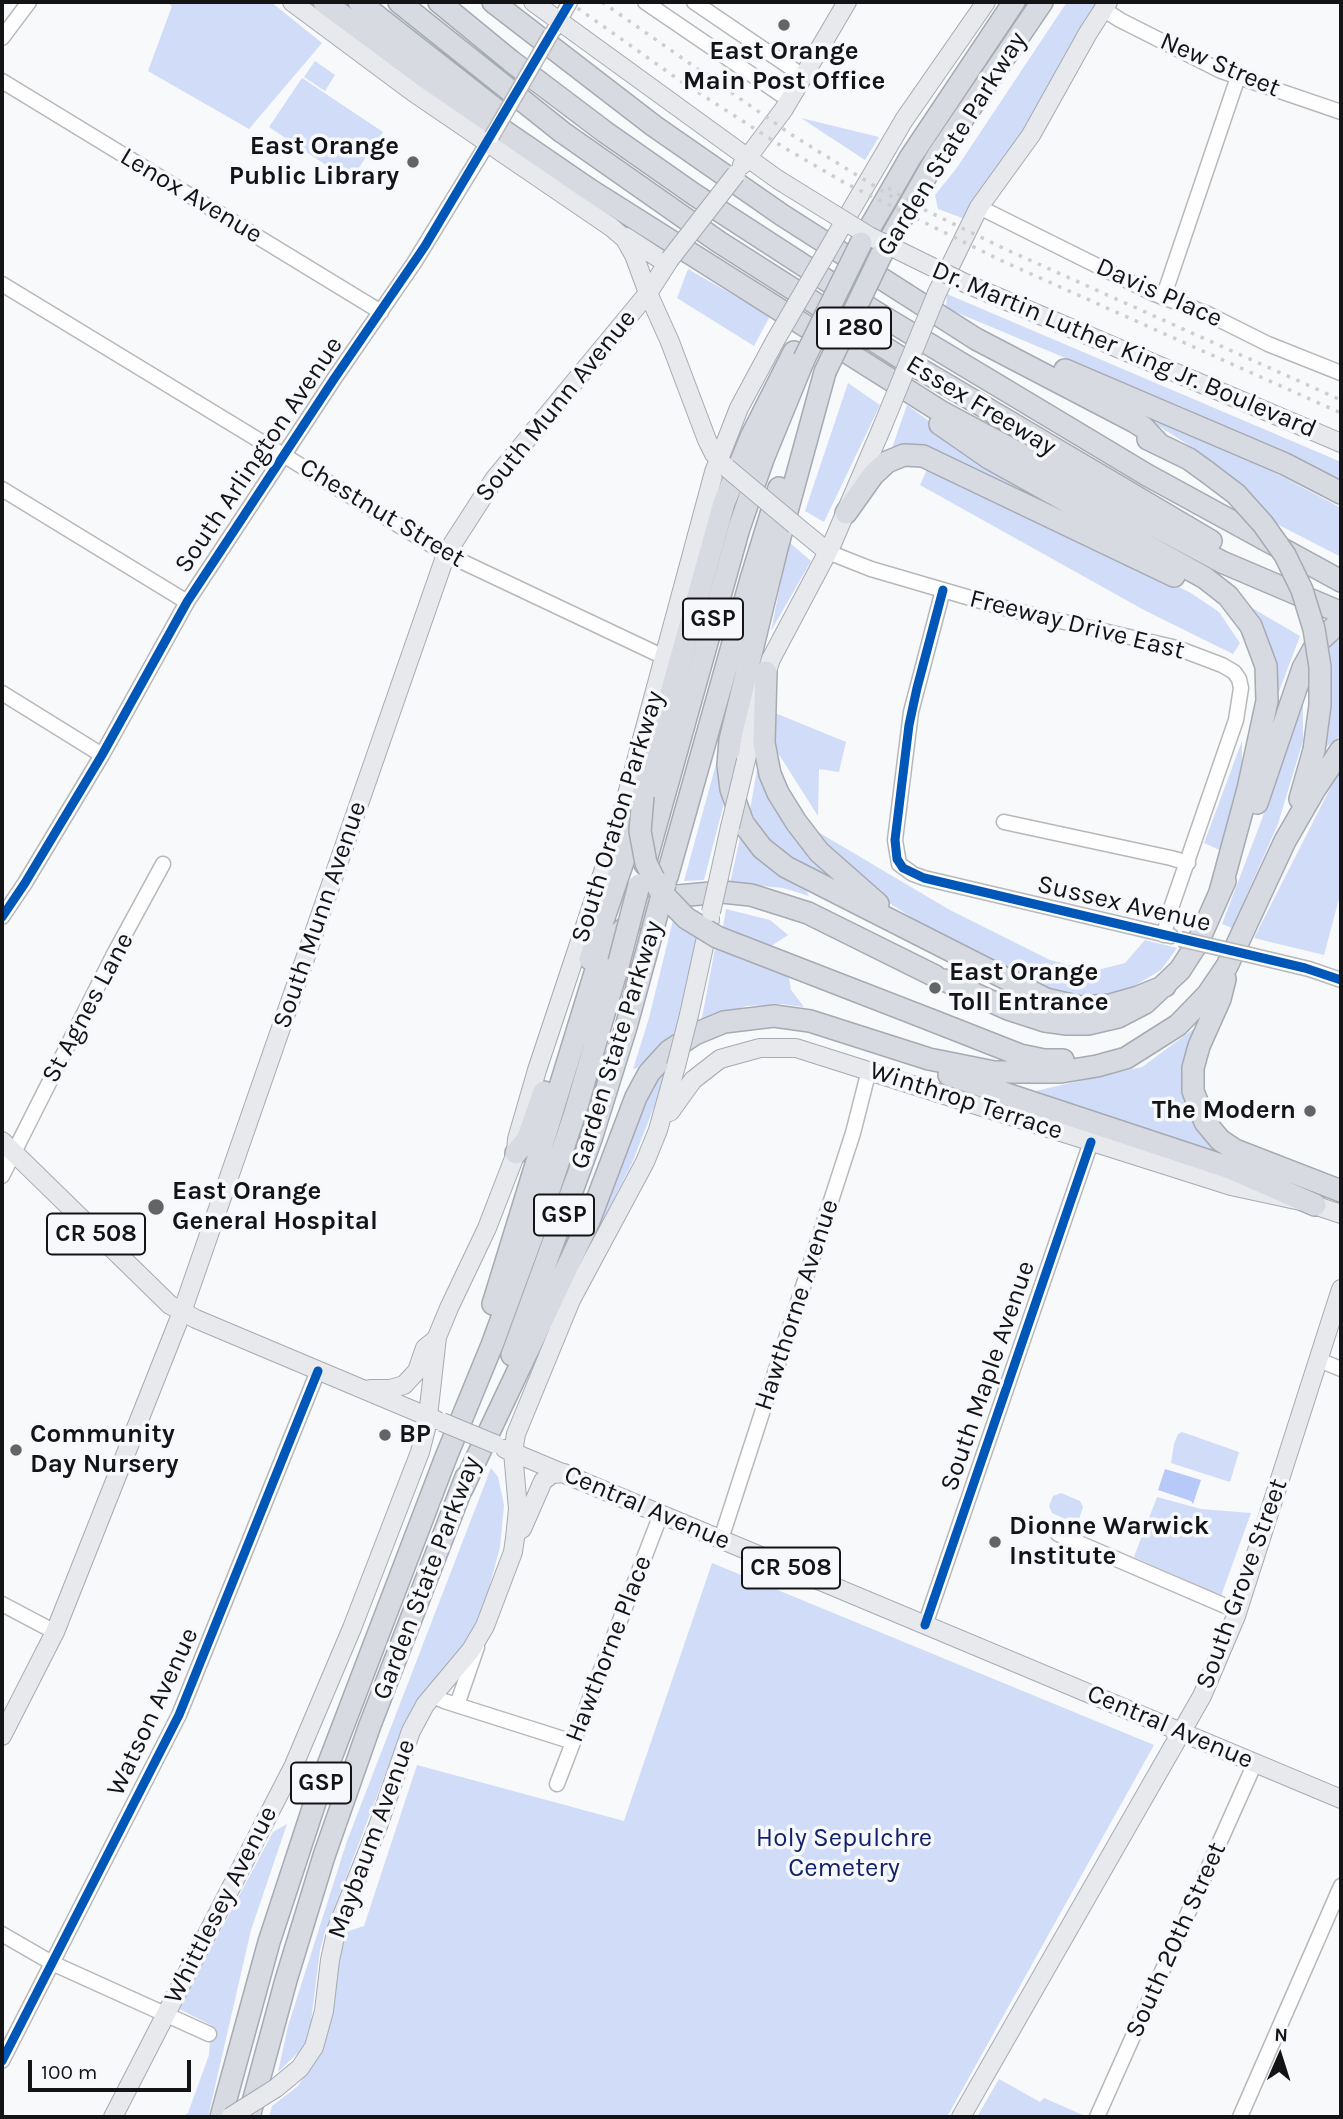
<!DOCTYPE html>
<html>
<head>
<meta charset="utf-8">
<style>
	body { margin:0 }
	#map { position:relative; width:1343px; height:2119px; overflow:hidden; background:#f7f9fb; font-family:Karla,sans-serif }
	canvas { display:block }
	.frame { position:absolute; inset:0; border:4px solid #141416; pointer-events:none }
	.north { position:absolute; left:1245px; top:2021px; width:70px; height:70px; -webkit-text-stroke:5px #f6f8fc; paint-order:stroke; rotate:3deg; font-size:19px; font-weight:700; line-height:28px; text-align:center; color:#141416 }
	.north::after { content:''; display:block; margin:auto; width:24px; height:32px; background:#141416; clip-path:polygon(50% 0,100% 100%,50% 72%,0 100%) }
	.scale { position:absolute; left:28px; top:2060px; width:163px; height:32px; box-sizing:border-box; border:4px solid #141416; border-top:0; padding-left:9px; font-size:21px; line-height:24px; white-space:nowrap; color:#141416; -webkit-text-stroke:5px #f6f8fc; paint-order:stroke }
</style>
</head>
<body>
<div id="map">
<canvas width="1343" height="2119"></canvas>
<div class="frame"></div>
<div class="north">N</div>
<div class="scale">100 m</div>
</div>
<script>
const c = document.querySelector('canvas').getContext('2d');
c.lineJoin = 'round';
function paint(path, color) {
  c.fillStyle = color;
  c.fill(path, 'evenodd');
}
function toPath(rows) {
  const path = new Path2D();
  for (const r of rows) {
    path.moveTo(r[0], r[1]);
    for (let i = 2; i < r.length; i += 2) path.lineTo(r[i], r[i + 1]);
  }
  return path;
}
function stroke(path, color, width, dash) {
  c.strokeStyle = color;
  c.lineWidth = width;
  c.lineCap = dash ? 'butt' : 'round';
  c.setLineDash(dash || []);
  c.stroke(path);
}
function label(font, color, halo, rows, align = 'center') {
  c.font = font + ' Karla,sans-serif';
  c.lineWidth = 7;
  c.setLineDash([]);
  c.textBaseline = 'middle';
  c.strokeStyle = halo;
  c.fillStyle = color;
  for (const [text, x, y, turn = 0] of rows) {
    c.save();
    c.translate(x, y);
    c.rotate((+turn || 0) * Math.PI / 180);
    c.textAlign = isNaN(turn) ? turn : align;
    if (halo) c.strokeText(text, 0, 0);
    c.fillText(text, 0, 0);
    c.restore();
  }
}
const green = toPath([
	[167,2,271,2,322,43,249,129,148,71,172,6],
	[1067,2,1099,2,1021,141,965,219,938,209,935,195,956,169],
	[315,61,335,75,325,91,304,77],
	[302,78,383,132,350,181,269,127],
	[801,118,879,137,865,160],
	[688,269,770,316,754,346,677,298],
	[947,294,1341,462,1341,481,1324,471,1180,406,946,308],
	[848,383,880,405,824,522,805,511],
	[1117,400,1255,462,1341,508,1341,557,1275,523,1249,491,1187,444],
	[907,405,945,433,1077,518,921,447,892,448],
	[929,465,1191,593,1219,612,1240,643,1233,654,1144,610,920,485],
	[789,542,811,561,771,631],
	[1247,605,1300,636,1273,707],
	[1332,637,1341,642,1341,735,1324,749,1325,646],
	[1303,693,1303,741,1278,824,1232,928,1222,924,1262,819],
	[775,713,846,742,839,772,819,769,818,816,773,745],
	[1242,741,1242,770,1222,851,1204,843],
	[716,764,724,803,704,880,684,881],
	[758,764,773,801,833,881,795,864,766,840,750,810],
	[1341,767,1341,891,1324,955,1254,938],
	[808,826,948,909,1050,960,1093,971,1125,963,1145,940,1177,948,1161,970,1121,994,1082,1000,1042,990,947,940,872,892],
	[742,829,802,882,809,896,783,888,730,883],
	[726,909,770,920,788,935,768,948,722,932],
	[674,916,698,934,677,1030,637,1068,633,1069,649,1018],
	[716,943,788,971,791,990,804,1007,781,1004,746,1006,701,1023],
	[1199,1025,1185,1065,1229,1158,1026,1093,1142,1067],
	[668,1061,663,1084,632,1163,600,1226,596,1223,637,1113],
	[1182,1432,1239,1452,1230,1482,1171,1463,1174,1444,1178,1434],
	[491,1468,498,1477,504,1505,500,1547,486,1599,469,1637,418,1699,406,1720,325,1932,320,1950,309,2037,302,2049,278,2072,288,2026,347,1841],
	[1061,1493,1080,1501,1083,1507,1079,1519,1072,1522,1052,1513,1049,1506,1053,1496],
	[1157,1497,1201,1509,1251,1513,1221,1596,1134,1557],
	[712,1563,1154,1745,947,2117,269,2117,272,2106,298,2086,324,2046,333,2011,343,1933,364,1926,417,1765,624,1821],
	[287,1824,251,1930,208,2117,182,2117,188,2113,209,2055,211,2025,179,2009,273,1832],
	[999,2079,1040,2102,1044,2098,1083,2115,1081,2117,977,2117]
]);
const water = toPath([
	[1165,1469,1201,1480,1193,1504,1191,1501,1158,1490]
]);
const minor = toPath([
	[645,2,789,100],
	[694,2,803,76],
	[1103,9,1120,20,1221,71,1341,112],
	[554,30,570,2],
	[2,38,29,2],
	[2,81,381,312],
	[979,207,1152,293,1208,314,1268,344,1341,373],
	[2,284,446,554,666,658],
	[1163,298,1238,77],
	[2,489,187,602],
	[828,552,871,569,1008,609,1177,648,1222,665,1234,672,1239,679,1241,688,1236,720,1170,911,1164,935],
	[943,590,911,712,895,840,899,864,913,874,924,878,1171,936],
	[2,693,102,755],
	[1004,822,1171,858,1188,863],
	[2,917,25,883,102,755,187,602,334,379,414,263,492,136],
	[1250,955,1309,969,1341,980],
	[2,1176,114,954,163,864],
	[1319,1360,1341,1369],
	[1058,1534,1237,1611],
	[721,1539,853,1133,869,1070],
	[2,1604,55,1632],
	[925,1625,1091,1142],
	[432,1695,444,1701,573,1742],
	[457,1705,477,1647],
	[557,1784,661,1514],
	[2,1934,52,1963,209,2034],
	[2,2061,179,1715,318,1371],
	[1097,2117,1255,1763],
	[1240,2117,1341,1886]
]);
const major = toPath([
	[292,2,413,92,611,227,625,239,634,255,648,293,670,342,707,440,714,454,725,466],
	[533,2,777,179],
	[742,165,784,109,847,2],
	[840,229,904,120,986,2],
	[626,237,666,263],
	[967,284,1341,443],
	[937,293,979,207,1031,135,1088,33,1108,2],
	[795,525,828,552],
	[746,760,757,702,771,659,832,544,883,425],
	[719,877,730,827],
	[689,1015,710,919],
	[670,1112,693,1080,720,1059,760,1048,796,1048,1231,1186,1305,1202,1341,1214],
	[2,1141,170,1305,196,1319,436,1420],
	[370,1389,390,1389,404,1385,417,1371,425,1348,435,1340],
	[505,1449,1341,1799],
	[522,1529,543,1481,552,1474,564,1473],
	[2,1736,55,1632,182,1312,446,554,495,478,648,293,670,259],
	[276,2088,300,2068,314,2047,324,2011,330,1960,337,1928,378,1826,411,1731,425,1705,471,1650,485,1626,513,1552,515,1538,518,1509,513,1452,516,1434,571,1300,645,1162,658,1130,676,1066],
	[113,2117,294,1765,352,1628,420,1452,427,1425,437,1337,449,1308,487,1228,516,1153,517,1139,537,1070,619,824,714,472,739,408,775,341],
	[961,2117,1202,1696,1236,1616,1341,1289]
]);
const highway = toPath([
	[324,2,428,79,590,190,940,411,1222,562,1337,611],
	[359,2,498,111],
	[399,2,562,132,719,242,898,356,1211,541],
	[439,2,511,61,605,132,695,195,877,313,1147,475,1341,581],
	[493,2,654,126,782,215,976,339,1135,422,1143,427,1159,444],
	[861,243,910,158,1014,2],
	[881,255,937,157,1042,2],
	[1065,370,1285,464,1341,493],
	[825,372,777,548,730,740,728,765,731,789,743,823,762,848,786,867,1046,999,1080,1007,1110,1005,1138,997,1165,986],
	[940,424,989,458,1205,578,1228,596,1251,626,1266,666,1267,701,1248,789,1220,892],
	[1148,439,1189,459,1207,472],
	[846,513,873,475,887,462,904,455,923,456,1174,576],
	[766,672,764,743,770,774,778,793,796,822,819,852,878,904],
	[1300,799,1314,750],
	[1257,803,1303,668,1317,643,1341,621],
	[645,864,739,528,763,459,804,359],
	[667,877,751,579,779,488],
	[590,959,629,844,724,503,751,437,794,352],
	[1225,979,1220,999,1199,1046,1193,1068,1193,1091,1205,1122,1220,1140,1235,1150,1341,1191],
	[944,980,1008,1009,1045,1021,1067,1024,1088,1024,1118,1017,1145,1003,1180,970,1198,942,1225,881],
	[931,1020,1020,1055,1044,1060,1063,1060],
	[949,1075,1230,1168,1315,1205],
	[516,1153,527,1140,544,1092],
	[493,1304,595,973,610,942,638,916,663,901,678,896,722,892,751,895,808,913,935,976],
	[512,1355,591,1139,626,1027,651,936],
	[462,1489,589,1221,636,1097,649,1073,669,1051,695,1034,724,1022,774,1016,810,1021,929,1059,994,1072,1061,1072,1097,1066,1126,1058,1178,1025,1208,994,1227,966,1285,841,1315,789,1341,750],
	[221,2117,269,1942,322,1781,446,1457,492,1345,548,1193,575,1113,619,962],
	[249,2117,286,1980,324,1856,370,1725,466,1477]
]);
const rail = toPath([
	[569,2,682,82,783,147,845,183,1000,260,1341,413],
	[602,2,792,135,894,198],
	[888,188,925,210,1005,249,1341,400]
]);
const minorBridge = toPath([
	[492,136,551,34],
	[1180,939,1250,955]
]);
const majorBridge = toPath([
	[777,179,869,236,967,284],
	[670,259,736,174],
	[775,341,840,229],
	[883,425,937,293],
	[727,468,795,525],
	[730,827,746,760],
	[711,912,719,877],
	[676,1066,689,1015],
	[442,1422,495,1444],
	[230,2117,276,2088]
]);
const highwayBridge = toPath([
	[804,359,861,243],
	[825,372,881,255],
	[1207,472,1236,494,1263,524,1285,555,1302,590,1314,629,1320,667,1320,705,1314,750],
	[643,796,640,831,646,863,660,891,686,918,717,937,931,1020],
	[651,936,665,884],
	[619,962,639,885]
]);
const cycleway = toPath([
	[943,590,917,688,909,725,895,840,897,859,903,868,924,878,1305,968,1341,980],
	[2,917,25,883,102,755,187,602,334,379,425,246,570,2],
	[925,1625,1091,1142],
	[2,2061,179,1715,318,1371]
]);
const markers = [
	[784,25,7,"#636466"],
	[413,162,7,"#636466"],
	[935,988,7,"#636466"],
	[1310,1111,7,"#636466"],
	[156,1207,9,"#636466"],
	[385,1435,7,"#636466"],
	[16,1450,7,"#636466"],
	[995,1542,7,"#636466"]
];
const shields = [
	[854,328,74],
	[713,619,60],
	[564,1215,60],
	[96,1234,98],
	[791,1568,98],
	[321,1783,60]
];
const shieldNames = [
	["I 280",854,328],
	["GSP",713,619],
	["GSP",564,1215],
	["CR 508",96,1234],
	["CR 508",791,1568],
	["GSP",321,1783]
];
const poiNames = [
	["East Orange",784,52,"center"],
	["Main Post Office",784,82,"center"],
	["East Orange",399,147,"right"],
	["Public Library",399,177,"right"],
	["East Orange",949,973],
	["Toll Entrance",949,1003],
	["The Modern",1296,1111,"right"],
	["East Orange",172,1192],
	["General Hospital",172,1222],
	["Community",30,1435],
	["Day Nursery",30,1465],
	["BP",399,1435],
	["Dionne Warwick",1009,1527],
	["Institute",1009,1557]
];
const streetNames = [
	["New Street",1220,65,23],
	["Garden State Parkway",952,144,-58],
	["Lenox Avenue",191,196,31],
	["Davis Place",1159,293,24],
	["Dr. Martin Luther King Jr. Boulevard",1124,350,23],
	["South Munn Avenue",556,406,-51],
	["Essex Freeway",981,406,31],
	["South Arlington Avenue",259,455,-56],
	["Chestnut Street",382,513,31],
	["Freeway Drive East",1077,625,14],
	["South Oraton Parkway",618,817,-73],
	["Sussex Avenue",1124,904,13],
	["South Munn Avenue",320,915,-71],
	["St Agnes Lane",88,1008,-62],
	["Garden State Parkway",617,1045,-73],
	["Winthrop Terrace",966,1101,18],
	["Hawthorne Avenue",797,1305,-72],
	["South Maple Avenue",988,1376,-71],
	["Central Avenue",647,1508,23],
	["Garden State Parkway",427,1578,-69],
	["South Grove Street",1242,1584,-70],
	["Hawthorne Place",609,1649,-69],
	["Watson Avenue",153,1712,-65],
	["Central Avenue",1170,1727,23],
	["Maybaum Avenue",372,1839,-70],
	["Whittlesey Avenue",221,1905,-63],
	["South 20th Street",1176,1940,-66]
];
const parkNames = [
	["Holy Sepulchre",844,1839],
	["Cemetery",844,1869]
];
paint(green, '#d0dcf8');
paint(water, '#b7c9f9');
stroke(minor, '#b7b8ba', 17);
stroke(major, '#a6aab2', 20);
stroke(highway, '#a6aab2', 24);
stroke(minor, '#fefefe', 14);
stroke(major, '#e7e9ed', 18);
stroke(highway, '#d8dae2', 21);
stroke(rail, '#cdcece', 3.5, [3.5, 7]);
stroke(minorBridge, '#b7b8ba', 17, []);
stroke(majorBridge, '#a6aab2', 20, []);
stroke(highwayBridge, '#a6aab2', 24, []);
stroke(minorBridge, '#fefefe', 14);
stroke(majorBridge, '#e7e9ed', 18);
stroke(highwayBridge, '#d8dae2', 21);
stroke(cycleway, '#0057b8', 9);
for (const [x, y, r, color] of markers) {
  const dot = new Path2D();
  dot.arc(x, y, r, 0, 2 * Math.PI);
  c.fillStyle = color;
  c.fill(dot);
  stroke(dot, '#f6f8fc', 2.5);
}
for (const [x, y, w] of shields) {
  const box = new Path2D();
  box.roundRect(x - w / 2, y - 20.5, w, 41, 5);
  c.fillStyle = '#f6f8fc';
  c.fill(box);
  stroke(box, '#141416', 2);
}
label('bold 24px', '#141416', null, shieldNames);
label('bold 26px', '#141416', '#f6f8fc', poiNames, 'left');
label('26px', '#141416', '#f6f8fc', streetNames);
label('26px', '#13216b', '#f6f8fc', parkNames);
</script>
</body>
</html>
